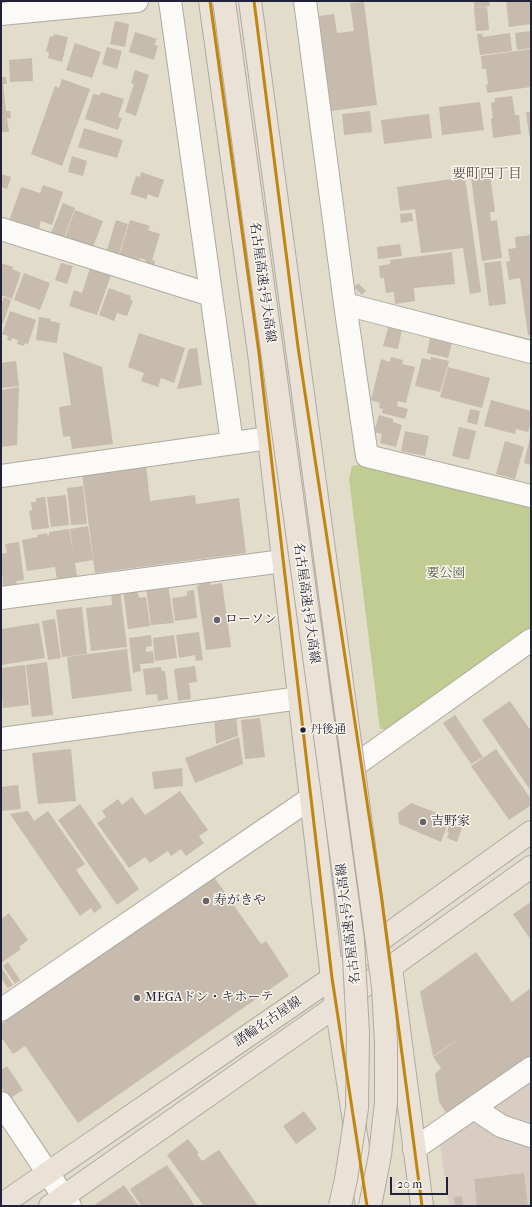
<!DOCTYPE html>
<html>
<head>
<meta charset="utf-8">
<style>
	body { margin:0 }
	#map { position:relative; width:532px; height:1207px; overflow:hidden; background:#e2dcca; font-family:"IM FELL French Canon",serif }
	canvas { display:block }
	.frame { position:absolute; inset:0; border:2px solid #22223b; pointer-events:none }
	.scale { position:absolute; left:390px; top:1177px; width:58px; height:18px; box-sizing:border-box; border:2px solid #22223b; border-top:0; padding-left:5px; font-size:12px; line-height:14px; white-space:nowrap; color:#22223b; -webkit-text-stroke:3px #fbf7ec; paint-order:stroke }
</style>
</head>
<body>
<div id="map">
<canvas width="532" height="1207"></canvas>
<div class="frame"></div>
<div class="scale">20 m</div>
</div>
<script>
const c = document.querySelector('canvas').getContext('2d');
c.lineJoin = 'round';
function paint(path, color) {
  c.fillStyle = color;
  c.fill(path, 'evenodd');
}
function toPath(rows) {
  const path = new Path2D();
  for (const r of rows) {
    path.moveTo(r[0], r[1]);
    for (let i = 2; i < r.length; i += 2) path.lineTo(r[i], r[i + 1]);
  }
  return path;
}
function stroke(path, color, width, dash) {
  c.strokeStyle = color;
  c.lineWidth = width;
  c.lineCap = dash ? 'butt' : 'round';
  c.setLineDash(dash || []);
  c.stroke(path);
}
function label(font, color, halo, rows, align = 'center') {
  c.font = font + ' "IM FELL French Canon","Noto Serif JP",serif';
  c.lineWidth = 3;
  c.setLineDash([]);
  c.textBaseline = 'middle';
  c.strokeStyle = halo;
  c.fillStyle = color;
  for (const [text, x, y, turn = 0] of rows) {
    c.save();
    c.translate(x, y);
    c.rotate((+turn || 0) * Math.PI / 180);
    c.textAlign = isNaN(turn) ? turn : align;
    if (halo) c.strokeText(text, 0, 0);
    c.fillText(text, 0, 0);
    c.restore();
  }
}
const industrial = toPath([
	[531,1082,531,1206,449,1206,440,1143]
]);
const green = toPath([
	[364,464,531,504,531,632,393,730,380,729,349,479,352,466]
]);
const building = toPath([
	[474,1,489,1,490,6,474,8],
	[506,1,531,1,531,24,509,27],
	[364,2,377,105,331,111,319,16,334,14,337,33,354,31,350,3],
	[487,7,489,30,476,31,474,8],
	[115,21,129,24,125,47,110,44],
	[531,31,531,48,517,50,515,33],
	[135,32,157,39,154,45,158,46,154,60,129,52],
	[510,33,512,51,480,55,477,34,482,34,483,37],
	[54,34,68,37,62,62,48,58,49,52,46,51,50,36,53,37],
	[75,43,101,52,92,78,66,70],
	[107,47,122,51,117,69,102,64],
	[531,49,531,87,487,93,486,85,488,84,486,69,482,69,481,56],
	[32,58,33,81,10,82,9,60],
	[135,70,149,75,136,116,125,112,134,84,131,83],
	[1,77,6,77,7,84,3,84,6,111,10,111,11,118,7,118,9,132,1,132],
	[62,79,90,89,62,166,31,154,55,86,59,88],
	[101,92,124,99,118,117,122,118,118,130,85,119,93,94,100,95],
	[512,96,515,115,519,115,521,134,493,138,491,119,493,118,491,103,495,102,495,98],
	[480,102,484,130,442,135,439,107],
	[370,111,372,132,344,135,342,114],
	[526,112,531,112,531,135,529,135],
	[429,114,432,138,384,144,381,120],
	[84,128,123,140,117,158,78,147],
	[72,156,87,161,83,176,68,172],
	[493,167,494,174,490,174,495,212,490,212,491,221,497,220,502,258,482,261,470,170],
	[141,172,164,180,158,198,148,194,146,199,130,194,136,176,140,177],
	[1,174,11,177,7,189,1,187],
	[465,177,481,292,470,294,463,248,421,253,415,209,400,211,397,187],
	[43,185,63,192,52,225,41,221,38,231,9,221,21,187,40,193],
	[63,203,75,208,62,243,49,238],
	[75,210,103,221,91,252,63,243],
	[412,213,413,221,401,223,400,214],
	[116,220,128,224,117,260,105,256],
	[130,220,150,226,148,230,160,234,152,260,155,261,153,270,143,267,146,260,140,258,137,266,118,259],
	[531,235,531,335,528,335,520,278,509,280,506,262,510,261,508,249,516,248,515,237],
	[400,244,402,256,378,259,377,247],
	[452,252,455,284,414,288,415,301,395,304,394,292,386,293,384,278,380,278,379,266,390,264,390,260],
	[501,261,506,304,489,306,484,263],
	[1,263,13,267,12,269,21,273,12,299,1,295],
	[61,263,73,266,67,284,55,280],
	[90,268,111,275,97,315,69,306,74,290,82,293],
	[24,273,50,283,40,310,14,300],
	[358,283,366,291,362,295,354,287],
	[109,288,131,296,130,300,133,301,127,316,117,313,114,321,99,315],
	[4,297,11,300,3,324,1,323,1,306],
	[10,311,36,320,28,344,25,343,24,346,17,344,18,340,12,338,11,341,7,340,8,336,2,334],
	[39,317,51,319,50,321,60,323,57,343,36,340],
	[389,325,402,329,398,349,383,346],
	[139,333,185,348,174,383,161,378,158,387,141,381,144,373,128,367],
	[430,338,452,343,448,358,427,353],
	[197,348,202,385,177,389,189,349],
	[63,352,102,367,113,444,72,449,70,436,63,437,59,407,71,405],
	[391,357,403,360,402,364,415,367,406,403,398,401,397,406,408,409,405,419,382,413,383,409,379,408,380,403,371,400,381,359,390,362],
	[431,357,449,361,440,392,415,386,422,358,431,360],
	[16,361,19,386,1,388,1,363],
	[448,367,490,378,482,408,440,397],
	[19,387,17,445,1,447,1,390],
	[491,400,531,411,531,422,528,432,516,429,515,434,484,426],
	[470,409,480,411,477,425,467,422],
	[379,415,393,419,393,422,402,425,396,447,380,443,382,434,374,432],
	[459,427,476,431,469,460,452,456],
	[405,431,429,436,425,456,401,451],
	[530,437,531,437,531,465,524,463],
	[505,441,524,447,515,479,496,474],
	[146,465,150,501,195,495,196,504,239,498,246,553,95,573,82,473],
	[83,486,87,524,71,525,67,488],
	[66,495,69,525,51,527,47,497],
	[45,497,49,528,32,530,29,511,32,510,31,502,36,502,36,498],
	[88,526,93,560,75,563,77,576,57,579,55,567,27,571,22,540,38,537,37,535,47,533,47,535,49,535,49,532,69,529,73,553,70,529],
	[19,542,24,580,16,581,17,584,3,586,1,554,7,553,5,544],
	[210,579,211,585,222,583,231,647,206,650,197,586,199,586,198,581],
	[168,585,174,623,151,625,146,588],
	[137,588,139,598,146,597,150,626,128,629,123,590],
	[120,590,127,647,91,651,86,608,112,605,111,592],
	[194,590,197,618,175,621,172,598,187,596,187,591],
	[82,607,87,654,62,657,56,610],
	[55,619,61,658,48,660,42,621],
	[39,623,45,658,1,665,1,629],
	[199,632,203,660,196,661,195,655,179,658,176,635],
	[151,635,152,646,146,647,146,652,153,651,154,663,140,664,141,671,133,673,129,638],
	[174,635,177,658,155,661,153,638],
	[127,649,132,691,72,699,67,657],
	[47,662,53,715,32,717,26,665],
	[25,665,29,705,3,708,1,685,1,668],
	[195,666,197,682,189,683,191,699,178,701,174,669],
	[161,667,162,671,165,671,168,699,158,701,157,694,146,695,143,669],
	[510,701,531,731,531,791,482,720],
	[236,715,238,736,216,744,214,717],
	[455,715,483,757,471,764,443,723],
	[260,718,265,757,245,759,241,720],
	[239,737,243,764,195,783,185,758],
	[71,749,76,801,38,804,32,753],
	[496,749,531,799,531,805,509,820,471,766],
	[182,768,183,786,154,789,152,772],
	[18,785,21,809,1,811,1,787],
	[180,791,208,830,199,836,204,843,186,856,181,849,171,856,168,851,150,863,145,857,129,868,97,823,106,817,102,811,118,799,122,805,132,797,145,815],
	[411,803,450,818,441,842,399,824,398,813],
	[80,804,139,889,117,905,58,820],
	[28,811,34,821,48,811,85,864,76,870,102,907,94,913,91,908,80,916,10,814],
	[450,823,462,828,457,842,447,838,449,833,447,832],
	[214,877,261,944,266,941,289,976,78,1123,25,1046,13,1054,1,1037,1,1024,7,1020,6,1019],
	[531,902,531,940,513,914],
	[9,913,28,940,19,947,21,949,1,963,1,919],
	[476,952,512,1002,531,988,531,1055,447,1114,439,1102,435,1074,441,1068,433,1057,467,1033,433,1056,420,992],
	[8,962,20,980,15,984,3,966],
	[1,967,13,985,8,988,1,978],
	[7,1066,23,1090,9,1099,1,1087,1,1070],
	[304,1111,317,1129,296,1144,283,1126],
	[188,1139,199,1153,197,1154,202,1161,219,1150,258,1206,204,1206,167,1155],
	[167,1165,188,1195,195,1206,141,1206,130,1189],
	[524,1173,528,1206,477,1206,474,1179],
	[124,1185,139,1206,93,1206],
	[462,1196,463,1206,455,1206,454,1197]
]);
const minor = toPath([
	[170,1,232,443],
	[305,1,345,304,367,456,531,496],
	[1,14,137,1],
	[1,229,211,295],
	[345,304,531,352],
	[1,476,269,438],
	[1,598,283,561],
	[1,739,300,698],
	[361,761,531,640],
	[1,1010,311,798],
	[1,1103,70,1206],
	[474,1108,501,1126,531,1136],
	[414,1149,531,1068]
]);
const major = toPath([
	[1,1205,332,978,387,935,531,832],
	[50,1206,336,1006,531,867]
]);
const highway = toPath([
	[210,1,259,353,332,978,367,1206],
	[391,967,422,1206]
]);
const highwayBridge = toPath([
	[224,1,353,940,358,1033,357,1108,346,1179,340,1206],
	[250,1,383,987,386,1043,386,1102,380,1155,370,1206]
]);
const bus1 = toPath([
	[210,1,259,353,332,978,367,1206],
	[254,1,298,347,381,894,422,1206]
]);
const markers = [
	[217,620,4,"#65636d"],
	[303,730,3.5,"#22223b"],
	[423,822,4,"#65636d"],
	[206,901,4,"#65636d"],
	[137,998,4,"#65636d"]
];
const busNames = [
	["丹後通",310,730]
];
const streetNames = [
	["名古屋高速3号大高線",262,282,82],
	["名古屋高速3号大高線",306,603,82],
	["名古屋高速3号大高線",349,924,-97],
	["諸輪名古屋線",268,1022,-34]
];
const parkNames = [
	["要公園",446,574]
];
const poiNames = [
	["ローソン",225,620],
	["吉野家",431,822],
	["寿がきや",214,901],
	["MEGAドン・キホーテ",145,998]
];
const neighbourhoodNames = [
	["要町四丁目",487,175]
];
paint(industrial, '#d9ccc3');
paint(green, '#c1cc92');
paint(building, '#c6bbad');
stroke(minor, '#aeaaa2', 24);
stroke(major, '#aeaaa2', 24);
stroke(highway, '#aeaaa2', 24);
stroke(minor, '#fbfaf7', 22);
stroke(major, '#eae2d6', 22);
stroke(highway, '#eae2d6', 22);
stroke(highwayBridge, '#aeaaa2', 24, []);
stroke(highwayBridge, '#eae2d6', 22);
stroke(bus1, '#c2850f', 3);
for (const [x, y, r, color] of markers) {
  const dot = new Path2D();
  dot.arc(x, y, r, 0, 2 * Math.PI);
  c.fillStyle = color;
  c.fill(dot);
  stroke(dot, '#fbf7ec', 1.5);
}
label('12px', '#22223b', '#fbf7ec', busNames, 'left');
label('13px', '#22223b', '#fbf7ec', streetNames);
label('13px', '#505949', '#fbf7ec', parkNames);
label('13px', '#22223b', '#fbf7ec', poiNames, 'left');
label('14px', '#5c4c52', '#fbf7ec', neighbourhoodNames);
</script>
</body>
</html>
